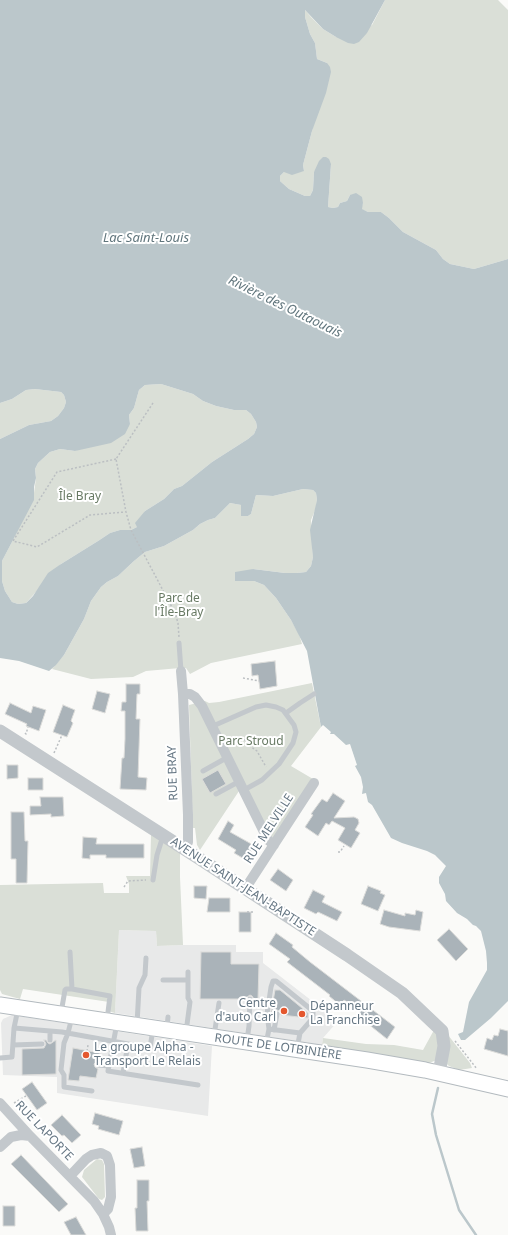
<!DOCTYPE html>
<html>
<head>
<meta charset="utf-8">
<style>
	body { margin:0 }
	canvas { display:block; background:#fafaf8 }
</style>
</head>
<body>
<canvas width="508" height="1235"></canvas>
<script>
const c = document.querySelector('canvas').getContext('2d');
c.lineJoin = 'round';
function paint(path, color) {
  c.fillStyle = color;
  c.fill(path, 'evenodd');
}
function toPath(rows) {
  const path = new Path2D();
  for (const r of rows) {
    path.moveTo(r[0], r[1]);
    for (let i = 2; i < r.length; i += 2) path.lineTo(r[i], r[i + 1]);
  }
  return path;
}
function stroke(path, color, width, dash) {
  c.strokeStyle = color;
  c.lineWidth = width;
  c.lineCap = dash ? 'butt' : 'round';
  c.setLineDash(dash || []);
  c.stroke(path);
}
function label(font, color, halo, rows, align = 'center') {
  c.font = font + ' "Noto Sans",sans-serif';
  c.lineWidth = 4;
  c.setLineDash([]);
  c.textBaseline = 'middle';
  c.strokeStyle = halo;
  c.fillStyle = color;
  for (const [text, x, y, turn = 0] of rows) {
    c.save();
    c.translate(x, y);
    c.rotate((+turn || 0) * Math.PI / 180);
    c.textAlign = isNaN(turn) ? turn : align;
    if (halo) c.strokeText(text, 0, 0);
    c.fillText(text, 0, 0);
    c.restore();
  }
}
const built = toPath([
	[119,930,156,931,157,946,183,945,236,945,236,952,263,952,263,963,338,1021,323,1038,322,1045,115,1013],
	[12,1015,212,1046,208,1116,57,1093,57,1077,3,1075,1,1023,3,1019]
]);
const green = toPath([
	[385,0,498,0,508,10,508,259,474,269,450,264,443,259,436,250,403,232,389,218,381,212,368,212,361,209,363,203,350,195,347,201,340,203,338,207,333,208,328,207,331,164,314,172,313,190,310,196,305,196,289,189,280,181,280,176,284,172,304,171,303,165,312,131,327,63,317,59,315,43,310,34,305,17,305,10,311,17,323,29,336,37,372,25],
	[161,384,193,394,203,401,216,406,234,410,246,410,251,414,256,422,257,427,254,434,248,439,212,462,182,486,174,489,164,499,145,511,137,527,131,530,120,530,110,533,98,541,61,564,26,603,18,604,12,602,5,591,2,581,2,561,14,538,34,493,36,478,35,469,38,463,50,452,60,449,75,451,130,424,129,415,134,408,139,390,145,385],
	[35,389,61,392,64,395,66,402,64,408,58,416,51,421,29,425,0,439,0,403,12,399,26,390],
	[303,489,313,490,316,493,317,500,316,508,311,520,313,557,311,566,306,572,297,573,285,573,253,569,236,581,254,581,264,585,276,598,291,620,299,634,302,644,211,663,190,674,186,668,180,668,146,671,133,677,91,679,52,669,64,655,84,619,91,601,101,587,107,582,118,576,134,561,145,552,164,546,193,530,200,524,208,520,215,518,230,503,241,505,241,516,248,516,251,514,256,495,273,496],
	[312,683,321,727,291,766,313,779,273,838,239,791,200,850,197,845,195,828,193,828,189,705,205,701,209,703,219,702],
	[151,834,180,853,180,877,183,945,157,946,156,931,119,930,115,1013,108,1011,109,1002,23,989,20,999,2,994,0,990,0,885,103,883,104,893,129,893,129,884,126,876,150,876],
	[434,1030,439,1038,437,1060,429,1063,322,1045,323,1038,366,1044,394,1045,423,1050],
	[448,1035,470,1063,472,1068,459,1070,449,1066,447,1064],
	[97,1159,102,1160,104,1164,105,1197,102,1200,99,1199,82,1177,84,1170]
]);
const water = toPath([
	[0,0,385,0,367,33,359,42,354,44,348,43,336,37,323,29,305,10,305,17,310,34,315,43,317,59,327,63,330,67,331,72,326,93,312,131,303,165,304,171,292,175,284,172,280,176,280,181,289,189,305,196,310,196,313,190,314,172,319,161,323,157,326,157,329,159,331,164,328,207,333,208,338,207,340,203,347,201,350,195,356,193,362,197,363,203,362,209,368,212,381,212,389,218,403,232,436,250,443,259,450,264,474,269,508,259,508,1001,491,1018,465,1040,461,1040,458,1034,463,1032,469,1002,487,970,487,963,486,951,481,931,476,926,473,925,467,919,457,913,446,901,445,894,439,883,439,877,446,866,435,855,427,851,402,843,391,838,372,805,368,802,366,793,362,794,363,787,361,777,355,766,357,765,350,744,346,745,334,734,330,734,331,732,323,725,321,727,307,651,291,620,276,598,264,585,254,581,235,581,235,572,253,569,285,573,297,573,306,572,311,566,313,557,310,530,317,500,316,493,313,490,303,489,273,496,256,495,251,514,248,516,241,516,241,505,230,503,215,518,208,520,200,524,193,530,164,546,145,552,134,561,118,576,107,582,101,587,91,601,84,619,64,655,56,665,49,671,19,661,0,658,0,439,29,425,51,421,58,416,64,408,66,402,64,395,61,392,35,389,26,390,12,399,0,403],
	[161,384,193,394,203,401,216,406,234,410,246,410,251,414,256,422,257,427,254,434,248,439,212,462,182,486,174,489,164,499,145,511,135,523,137,527,131,530,120,530,110,533,98,541,61,564,48,573,33,596,26,603,18,604,12,602,5,591,2,581,2,561,34,500,34,487,36,478,35,469,38,463,50,452,60,449,75,451,111,443,125,434,130,424,129,415,134,408,139,390,145,385]
]);
const stream = toPath([
	[438,1088,432,1114,436,1135,459,1210,476,1235]
]);
const building = toPath([
	[275,661,277,686,260,689,258,675,252,676,251,664,275,661],
	[126,684,140,684,140,694,137,694,136,719,140,719,138,777,147,778,146,790,120,789,122,758,124,758,125,739,125,711,121,711,122,702,126,702,126,684],
	[97,691,110,694,105,713,92,709,97,691],
	[10,703,31,713,33,706,46,710,39,731,26,726,27,724,5,714,10,703],
	[63,705,75,710,71,721,73,723,67,737,53,732,63,705],
	[7,765,18,765,18,778,7,779,7,765],
	[218,770,226,784,210,793,202,779,218,770],
	[28,778,43,778,43,790,28,790,28,778],
	[333,793,345,801,334,818,354,817,358,819,359,823,355,830,360,833,351,848,338,840,345,828,332,821,329,825,326,823,318,836,305,827,313,815,311,814,322,799,327,802,333,793],
	[40,797,63,797,64,816,51,817,51,814,30,815,30,806,41,806,40,797],
	[11,812,24,812,25,841,28,841,27,883,16,883,16,859,11,859,11,812],
	[228,821,234,825,230,832,255,846,246,860,234,853,236,850,218,839,228,821],
	[83,837,97,838,96,844,144,844,144,858,106,858,106,855,90,855,90,859,82,858,83,837],
	[278,869,293,880,286,891,270,880,278,869],
	[194,886,207,886,206,899,194,898,194,886],
	[368,886,381,891,380,893,385,895,378,911,361,904,368,886],
	[313,890,325,896,322,902,342,912,337,921,318,912,316,914,304,908,313,890],
	[209,898,230,898,230,912,207,912,209,898],
	[384,910,405,916,405,913,415,915,416,910,423,912,420,931,389,927,380,924,384,910],
	[239,912,251,912,251,932,239,932,239,912],
	[449,929,468,949,456,961,437,940,449,929],
	[276,933,293,945,292,947,310,962,395,1027,387,1039,357,1015,360,1011,344,1000,340,1005,329,996,330,995,287,962,290,959,269,944,276,933],
	[201,952,231,952,231,964,259,964,258,999,254,999,252,996,250,995,247,997,246,999,200,999,201,952],
	[275,990,280,990,308,1013,308,1018,281,1015,280,1011,277,1010,274,1011,273,1014,271,1013,275,990],
	[500,1029,508,1031,508,1056,484,1049,487,1038,492,1040,494,1035,498,1036,500,1029],
	[44,1040,46,1040,48,1043,50,1044,56,1040,56,1074,22,1075,22,1049,44,1048,46,1044,44,1040],
	[73,1048,100,1053,99,1061,96,1062,94,1064,95,1067,98,1069,96,1078,80,1076,79,1081,68,1080,73,1048],
	[32,1082,47,1103,37,1110,22,1089,32,1082],
	[95,1113,123,1121,119,1135,98,1129,99,1126,92,1124,95,1113],
	[62,1115,81,1135,72,1143,64,1135,62,1136,51,1125,62,1115],
	[142,1147,145,1166,134,1168,130,1149,142,1147],
	[21,1155,68,1204,59,1212,11,1164,21,1155],
	[137,1180,149,1180,149,1201,147,1201,148,1231,136,1231,135,1208,137,1208,137,1180],
	[3,1206,15,1206,15,1226,3,1226,3,1206],
	[76,1217,86,1235,71,1235,64,1222,76,1217]
]);
const path = toPath([
	[153,403,116,459,126,512,131,530,175,613,178,623,179,637],
	[116,459,57,472,13,541,37,547,90,515,125,512],
	[243,678,259,681],
	[25,733,26,734,28,727],
	[231,745,244,738,247,744,257,751,266,767],
	[54,753,62,735],
	[338,852,340,852,344,846],
	[124,887,128,881,146,880],
	[247,912,254,912],
	[455,1041,477,1069],
	[87,1051,88,1045],
	[14,1103,26,1096]
]);
const service = toPath([
	[179,643,181,671],
	[286,713,300,703,314,694],
	[213,726,256,707,266,705,276,707,283,710,294,725,296,732,293,743,279,764,262,780,244,790],
	[203,771,228,757],
	[216,794,240,781],
	[153,880,157,855,163,836],
	[70,952,72,989],
	[163,980,188,980],
	[61,1013,65,990,66,989,72,989,110,996,107,1020],
	[72,1017,68,1033,64,1043,61,1070,64,1075,64,1087,92,1091],
	[117,1023,108,1071,198,1085],
	[137,1024,139,988,145,975,146,958],
	[14,1028,62,1032,150,1048,153,1029],
	[167,1028,168,1017],
	[269,1029,267,1014,271,987,273,981,276,981,313,1011,313,1018,300,1033],
	[274,1030,277,1014],
	[186,1032,190,1002,188,998,188,972],
	[214,1036,219,1003],
	[50,1040,50,1031],
	[247,1040,249,1026,250,999],
	[266,1044,269,1029,300,1033,297,1049],
	[13,1045,42,1044],
	[0,1058,12,1057,14,1028,18,1009],
	[98,1065,109,1066],
	[123,1073,128,1044]
]);
const minor = toPath([
	[181,671,183,694,188,815,188,842,185,849],
	[183,694,190,694,195,697,202,706,268,840,274,845],
	[245,889,314,783],
	[0,1103,30,1136,94,1201,103,1214,109,1227,111,1235],
	[0,1147,11,1137,21,1135,30,1136],
	[70,1176,86,1159,92,1155,101,1153,107,1156,110,1165,111,1197,108,1209,103,1214]
]);
const tertiary = toPath([
	[0,731,197,857,347,955,402,993,442,1031,444,1046,439,1073]
]);
const secondary = toPath([
	[0,1005,367,1060,425,1070,508,1089]
]);
const markers = [
	[284,1011,4,"#e4572e"],
	[302,1014,4,"#e4572e"],
	[86,1055,4,"#e4572e"]
];
const parkNames = [
	["Île Bray",80,497],
	["Parc de",179,599],
	["l'Île-Bray",179,613],
	["Parc Stroud",251,742]
];
const streetNames = [
	["RUE BRAY",173,773,-92],
	["RUE MELVILLE",269,829,-57],
	["AVENUE SAINT-JEAN-BAPTISTE",243,887,33],
	["ROUTE DE LOTBINIÈRE",278,1047,8],
	["RUE LAPORTE",44,1131,46]
];
const poiNames = [
	["Centre",276,1004,"right"],
	["d'auto Carl",276,1018,"right"],
	["Dépanneur",310,1007],
	["La Franchise",310,1021],
	["Le groupe Alpha -",94,1048],
	["Transport Le Relais",94,1062]
];
const waterNames = [
	["Lac Saint-Louis",146,238],
	["Rivière des Outaouais",285,307,26]
];
paint(built, '#e8e9e9');
paint(green, '#dadfd7');
paint(water, '#bbc7cb');
stroke(stream, '#bbc7cb', 2.5);
paint(building, '#aab3b9');
stroke(building, '#dcdcda', 1);
stroke(secondary, '#b3babf', 17);
stroke(path, '#bbbfc2', 1.5, [2, 2]);
stroke(service, '#c3c8cc', 5);
stroke(minor, '#c3c8cc', 10);
stroke(tertiary, '#c3c8cc', 13);
stroke(secondary, '#fff', 15);
for (const [x, y, r, color] of markers) {
  const dot = new Path2D();
  dot.arc(x, y, r, 0, 2 * Math.PI);
  c.fillStyle = color;
  c.fill(dot);
  stroke(dot, '#fff', 1.5);
}
label('12px', '#687a64', '#fff', parkNames);
label('12px', '#657683', '#fff', streetNames);
label('12px', '#657683', '#fff', poiNames, 'left');
label('italic 13px', '#60757c', '#fff', waterNames);
</script>
</body>
</html>
